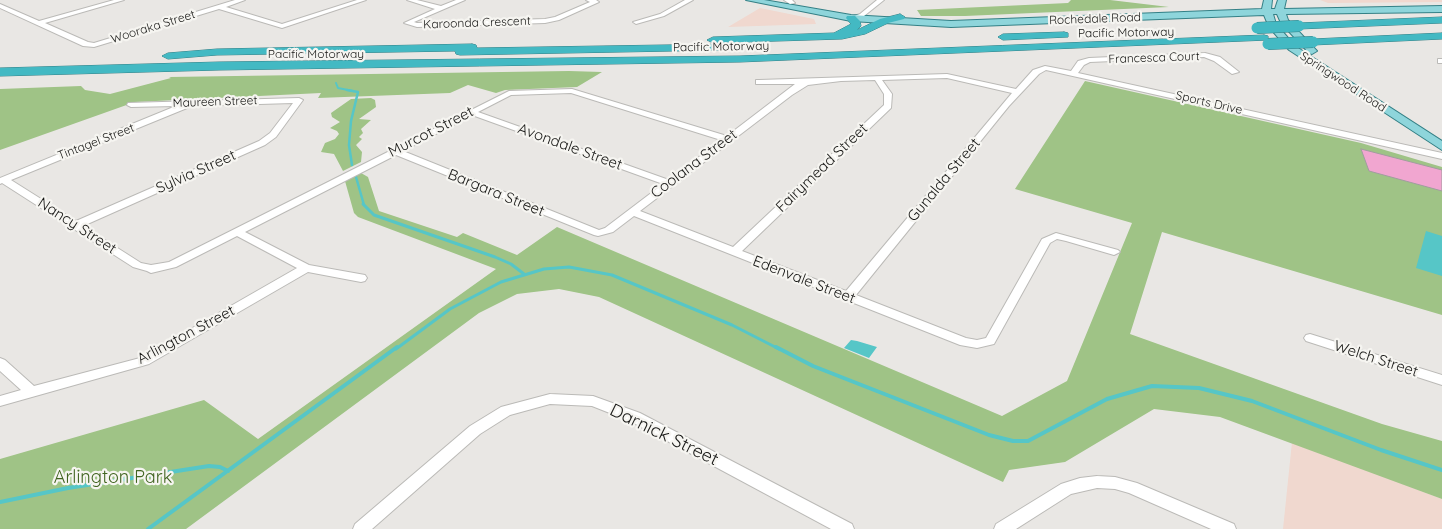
<!DOCTYPE html>
<html>
<head>
<meta charset="utf-8">
<style>
	body { margin:0 }
	canvas { display:block; background:#e9e7e4 }
</style>
</head>
<body>
<canvas width="1442" height="529"></canvas>
<script>
const c = document.querySelector('canvas').getContext('2d');
c.lineJoin = 'round';
function paint(path, color) {
  c.fillStyle = color;
  c.fill(path, 'evenodd');
}
function toPath(rows) {
  const path = new Path2D();
  for (const r of rows) {
    path.moveTo(r[0], r[1]);
    for (let i = 2; i < r.length; i += 2) path.lineTo(r[i], r[i + 1]);
  }
  return path;
}
function stroke(path, color, width, dash) {
  c.strokeStyle = color;
  c.lineWidth = width;
  c.lineCap = dash ? 'butt' : 'round';
  c.setLineDash(dash || []);
  c.stroke(path);
}
function label(font, color, halo, rows, align = 'center') {
  c.font = font + ' Quicksand,sans-serif';
  c.lineWidth = 4.5;
  c.setLineDash([]);
  c.textBaseline = 'middle';
  c.strokeStyle = halo;
  c.fillStyle = color;
  for (const [text, x, y, turn = 0] of rows) {
    c.save();
    c.translate(x, y);
    c.rotate((+turn || 0) * Math.PI / 180);
    c.textAlign = isNaN(turn) ? turn : align;
    if (halo) c.strokeText(text, 0, 0);
    c.fillText(text, 0, 0);
    c.restore();
  }
}
const commercial = toPath([
	[1320,0,1442,0,1442,2,1328,3],
	[760,8,814,19,816,24,728,27],
	[1292,442,1442,499,1442,529,1283,529]
]);
const green = toPath([
	[1071,0,1110,0,1169,7,965,16,921,16,917,10,1068,3],
	[569,71,602,72,577,87,505,90,496,93,468,85,450,93,318,98,321,93,135,102,0,150,0,89,81,86,85,90,110,94,171,78,169,77],
	[1085,81,1361,143,1442,167,1442,315,1162,232,1130,334,1382,424,1442,441,1442,499,1220,417,1154,409,1065,462,1009,470,1003,482,599,297,559,289,517,294,479,313,186,529,0,529,0,459,204,400,258,439,496,269,358,217,354,213,345,181,361,173,368,177,379,211,457,237,463,233,517,255,557,227,1002,416,1067,381,1132,223,1015,189],
	[371,98,375,100,376,107,359,119,371,120,361,129,363,133,359,137,362,139,356,145,362,152,361,162,343,171,334,154,321,152,325,143,335,139,339,134,337,131,330,128,340,122,332,117,331,113,351,99]
]);
const water = toPath([
	[1426,231,1442,236,1442,276,1416,268],
	[851,340,857,341,877,347,869,358,844,348]
]);
const streamFar3 = toPath([
	[336,83,338,88,353,91]
]);
const streamFar2 = toPath([
	[347,90,358,92,351,121,349,145,352,165],
	[356,177,364,205]
]);
const streamFar1 = toPath([
	[363,204,374,215,495,257,511,264,524,274],
	[396,349,450,309,501,282,544,269,569,267,612,275,732,325,779,349]
]);
const stream = toPath([
	[776,347,813,366,989,435,1013,441,1028,441,1107,399,1152,386,1199,388,1252,401,1381,450,1442,470],
	[0,502,68,488,209,466,220,467,228,471],
	[148,529,397,347]
]);
const building = toPath([
	[1361,149,1442,170,1442,191,1369,171,1361,149]
]);
const minor = toPath([
	[114,0,124,0,45,23,88,42,94,43,235,0,245,0,226,7,282,24,357,0,366,0,282,28,219,9,94,47,83,46,0,8,0,4,39,21,114,0],
	[407,0,417,0,441,6,456,0,465,0,414,22,417,23,545,19,555,17,590,2,586,0,596,0,599,2,559,20,545,23,417,27,404,23,435,9,407,0],
	[685,0,693,0,664,16,636,24,633,22,660,14,685,0],
	[784,0,792,0,795,3,790,4,784,0],
	[877,0,884,0,864,16,851,20,848,18,860,14,877,0],
	[1205,53,1220,57,1239,72,1232,74,1214,61,1204,57,1090,62,1084,65,1078,73,1442,153,1442,159,1046,70,1039,74,1009,106,856,295,966,338,977,340,986,338,1042,239,1056,233,1118,250,1120,252,1114,255,1066,241,1057,239,1050,243,994,344,977,348,960,345,634,216,613,232,598,236,594,235,396,155,245,232,309,265,365,275,367,278,365,281,361,282,308,272,149,364,0,406,0,396,21,390,0,371,0,358,5,360,34,386,140,358,297,268,237,236,176,267,151,273,147,271,133,267,2,183,0,184,0,178,176,106,131,107,127,105,128,103,299,98,303,100,276,137,265,145,83,226,141,263,151,265,169,262,509,91,572,89,727,136,795,84,756,84,756,80,759,80,947,74,1016,89,1033,70,1045,66,1071,71,1078,61,1089,58,1205,53],
	[947,78,1012,93,846,291,742,251,891,108,892,94,882,80,947,78],
	[875,80,884,94,884,105,733,247,640,211,792,95,808,85,841,81,875,80],
	[571,93,721,140,669,180,478,112,511,95,571,93],
	[293,103,270,133,259,141,76,221,11,180,192,106,293,103],
	[472,115,663,184,605,228,599,230,403,151,472,115],
	[1438,59,1442,59,1442,63,1438,63,1438,59],
	[1310,334,1442,375,1442,385,1306,341,1304,338,1306,335,1310,334],
	[550,394,593,396,640,413,852,524,854,529,831,529,630,421,592,406,550,404,510,415,480,434,372,529,353,529,355,524,470,426,501,407,550,394],
	[1097,476,1115,477,1137,483,1234,524,1236,529,1211,529,1129,493,1115,489,1097,488,1071,494,1016,529,994,529,996,524,1061,484,1080,478,1097,476]
]);
const major = toPath([
	[746,0,764,0,851,15,951,21,1262,9,1264,0,1272,0,1271,9,1275,9,1278,0,1286,0,1284,9,1442,6,1442,12,1286,14,1288,20,1317,51,1312,54,1309,53,1281,23,1277,14,1273,14,1276,24,1295,46,1442,141,1442,150,1289,50,1269,27,1264,15,951,27,851,21,746,0]
]);
const highway = toPath([
	[900,14,905,17,904,19,888,23,865,34,842,39,713,43,707,40,713,37,834,33,851,24,846,18,847,16,855,16,860,21,861,26,857,30,880,19,900,14],
	[1442,17,1442,23,1299,29,1294,26,1299,23,1442,17],
	[1064,32,1068,33,1068,37,1003,40,998,37,1003,34,1064,32],
	[1442,33,1442,39,1313,45,1307,42,1313,39,1442,33],
	[1264,35,1268,36,1268,40,740,62,219,70,0,76,0,68,219,62,740,56,1264,35],
	[472,44,476,45,477,48,727,44,733,47,727,50,460,55,456,54,455,51,217,55,168,59,162,56,168,53,217,49,472,44]
]);
const highwayBridge = toPath([
	[1257,28,1299,26],
	[1268,44,1313,42]
]);
const farStreetnames = [
	["Rochedale Road",1095,19,-2],
	["Karoonda Crescent",477,23,-2],
	["Wooraka Street",153,27,-17],
	["Pacific Motorway",1126,33,-1],
	["Pacific Motorway",721,47,-1],
	["Pacific Motorway",316,54],
	["Francesca Court",1154,58,-2],
	["Springwood Road",1343,82,33],
	["Maureen Street",215,102,-2],
	["Sports Drive",1209,103,13],
	["Tintagel Street",96,142,-21]
];
const streetNames = [
	["Murcot Street",431,132,-27],
	["Avondale Street",570,147,20],
	["Coolana Street",694,164,-37],
	["Fairymead Street",822,168,-44],
	["Sylvia Street",196,172,-24],
	["Gunalda Street",944,180,-50],
	["Bargara Street",496,193,22],
	["Nancy Street",77,226,33],
	["Edenvale Street",804,280,21],
	["Arlington Street",186,335,-28],
	["Welch Street",1376,359,18]
];
const nearStreetnames = [
	["Darnick Street",664,435,26]
];
const nearParknames = [
	["Arlington Park",113,478]
];
paint(commercial, '#f0d8cf');
paint(green, '#9fc386');
paint(water, '#56c6c7');
stroke(streamFar3, '#56c6c7', 2);
stroke(streamFar2, '#56c6c7', 2.5);
stroke(streamFar1, '#56c6c7', 3);
stroke(stream, '#56c6c7', 4);
paint(building, '#f1a6d0');
stroke(building, '#a19d9f', 1);
stroke(minor, '#bbbab7', 2);
stroke(major, '#348086', 2);
stroke(highway, '#348086', 1);
paint(minor, '#fff');
paint(major, '#8ed5db');
paint(highway, '#43b9c3');
stroke(highwayBridge, '#348086', 12, []);
stroke(highwayBridge, '#43b9c3', 11);
label('12px', '#171715', '#f6f5f1', farStreetnames);
label('15px', '#171715', '#f6f5f1', streetNames);
label('18px', '#171715', '#f6f5f1', nearStreetnames);
label('18px', '#406420', '#f6f5f1', nearParknames);
</script>
</body>
</html>
